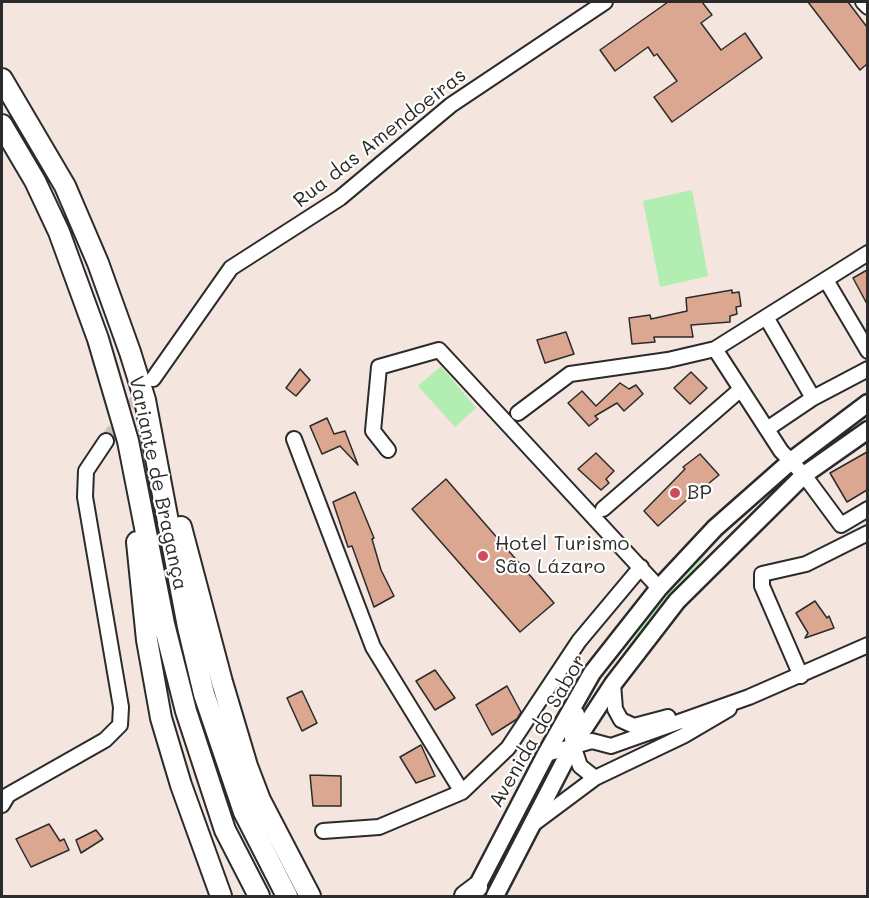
<!DOCTYPE html>
<html>
<head>
<meta charset="utf-8">
<style>
	body { margin:0 }
	#map { position:relative; width:869px; height:898px; overflow:hidden; background:#f4e5de; font-family:Mali,sans-serif }
	canvas { display:block }
	.frame { position:absolute; inset:0; border:3px solid #2b2b2b; pointer-events:none }
</style>
</head>
<body>
<div id="map">
<canvas width="869" height="898"></canvas>
<div class="frame"></div>
</div>
<script>
const c = document.querySelector('canvas').getContext('2d');
c.lineJoin = 'round';
function paint(path, color) {
  c.fillStyle = color;
  c.fill(path, 'evenodd');
}
function toPath(rows) {
  const path = new Path2D();
  for (const r of rows) {
    path.moveTo(r[0], r[1]);
    for (let i = 2; i < r.length; i += 2) path.lineTo(r[i], r[i + 1]);
  }
  return path;
}
function stroke(path, color, width, dash) {
  c.strokeStyle = color;
  c.lineWidth = width;
  c.lineCap = dash ? 'butt' : 'round';
  c.setLineDash(dash || []);
  c.stroke(path);
}
function label(font, color, halo, rows, align = 'center') {
  c.font = font + ' Mali,sans-serif';
  c.lineWidth = 4.5;
  c.setLineDash([]);
  c.textBaseline = 'middle';
  c.strokeStyle = halo;
  c.fillStyle = color;
  for (const [text, x, y, turn = 0] of rows) {
    c.save();
    c.translate(x, y);
    c.rotate((+turn || 0) * Math.PI / 180);
    c.textAlign = isNaN(turn) ? turn : align;
    if (halo) c.strokeText(text, 0, 0);
    c.fillText(text, 0, 0);
    c.restore();
  }
}
const green = toPath([
	[692,190,708,276,660,287,643,201],
	[441,366,476,408,455,427,418,386],
	[750,508,711,546,700,563,634,642,581,721,578,721,637,633,646,614,697,555],
	[552,761,558,765,489,896,480,896]
]);
const building = toPath([
	[668,2,702,2,712,15,701,23,721,50,745,33,762,58,672,122,654,97,677,81,657,54,654,56,648,47,615,71,600,50,668,2],
	[808,2,848,2,867,27,867,64,860,70,808,2],
	[867,270,867,304,853,278,867,270],
	[732,290,732,293,739,292,741,306,736,307,737,314,730,316,730,322,691,325,693,337,654,337,655,342,632,344,629,318,650,315,651,319,687,311,686,298,732,290],
	[566,332,574,354,545,363,537,340,566,332],
	[300,369,310,380,296,396,286,388,300,369],
	[691,372,707,388,690,404,674,388,691,372],
	[620,383,629,389,636,385,643,394,624,411,617,403,595,416,598,419,589,426,568,403,582,391,596,406,620,383],
	[327,418,334,434,345,431,358,465,340,446,322,454,310,426,327,418],
	[867,452,867,490,847,502,830,473,867,452],
	[596,453,614,471,606,479,609,483,601,490,578,469,596,453],
	[700,454,719,475,702,489,701,487,658,526,644,511,685,469,683,467,700,454],
	[446,479,554,603,520,632,412,509,446,479],
	[355,492,374,538,372,539,381,570,394,596,374,607,352,546,348,547,333,502,355,492],
	[815,601,827,618,829,616,834,628,805,638,808,633,796,613,815,601],
	[435,670,455,698,435,710,416,681,435,670],
	[507,686,521,712,517,719,492,735,476,705,507,686],
	[302,691,317,723,302,731,287,698,302,691],
	[421,745,435,776,416,783,400,757,421,745],
	[310,775,341,776,341,806,313,806,310,775],
	[49,824,60,841,64,839,69,850,31,867,16,839,49,824],
	[96,830,103,839,81,853,76,840,96,830]
]);
const minorTunnel = toPath([
	[106,441,147,387]
]);
const minor = toPath([
	[863,2,868,7],
	[826,280,868,351],
	[766,317,813,398],
	[715,349,868,253],
	[153,379,231,268,340,198,451,105,605,2],
	[518,413,570,374,668,360,715,349,781,451,804,475,841,525,868,509],
	[767,429,813,398,868,369],
	[294,439,373,647,462,792],
	[388,450,373,431,379,367,439,350,659,588],
	[603,509,741,389],
	[801,676,762,586,762,574,806,564,868,533],
	[613,684,615,709,621,720,634,726,668,717],
	[577,714,570,725,573,745,580,766,595,778],
	[546,754,592,741,611,746,749,697,868,645],
	[2,805,8,795,105,740,120,725,121,707,85,497,86,471,106,441],
	[532,825,595,778,683,736,729,709],
	[323,831,379,827,462,792,508,748,579,641,641,567]
]);
const major = toPath([
	[472,896,546,754,592,673,659,588,715,528,791,461,868,403],
	[495,896,573,745,613,684,677,601,804,475,868,430]
]);
const highway = toPath([
	[2,79,65,186,98,263,130,352,145,400,188,627,204,694,244,812,287,896],
	[2,125,35,181,59,232,98,339,128,441,164,624,186,711,225,830,259,896],
	[181,527,222,682,247,766,260,800,310,896],
	[137,542,147,640,161,718,181,785,221,896],
	[465,896,477,887]
]);
const markers = [
	[675,493,6,"#d1495b"],
	[483,556,6,"#d1495b"]
];
const streetNames = [
	["Rua das Amendoeiras",380,138,-38],
	["Variante de Bragança",158,483,78],
	["Avenida do Sabor",538,731,-60]
];
const poiNames = [
	["BP",687,493],
	["Hotel Turismo",495,544],
	["São Lázaro",495,567]
];
paint(green, '#b2edb2');
paint(building, '#dba790');
stroke(building, '#2b2b2b', 1.5);
stroke(minorTunnel, '#ccc0ba', 14, [14, 7]);
stroke(minor, '#2b2b2b', 18);
stroke(major, '#2b2b2b', 21);
stroke(highway, '#2b2b2b', 24);
stroke(minor, '#fff', 14);
stroke(major, '#fff', 16);
stroke(highway, '#fff', 20);
for (const [x, y, r, color] of markers) {
  const dot = new Path2D();
  dot.arc(x, y, r, 0, 2 * Math.PI);
  c.fillStyle = color;
  c.fill(dot);
  stroke(dot, '#fff', 2);
}
label('20px', '#2b2b2b', '#fff', streetNames);
label('20px', '#2b2b2b', '#fff', poiNames, 'left');
</script>
</body>
</html>
